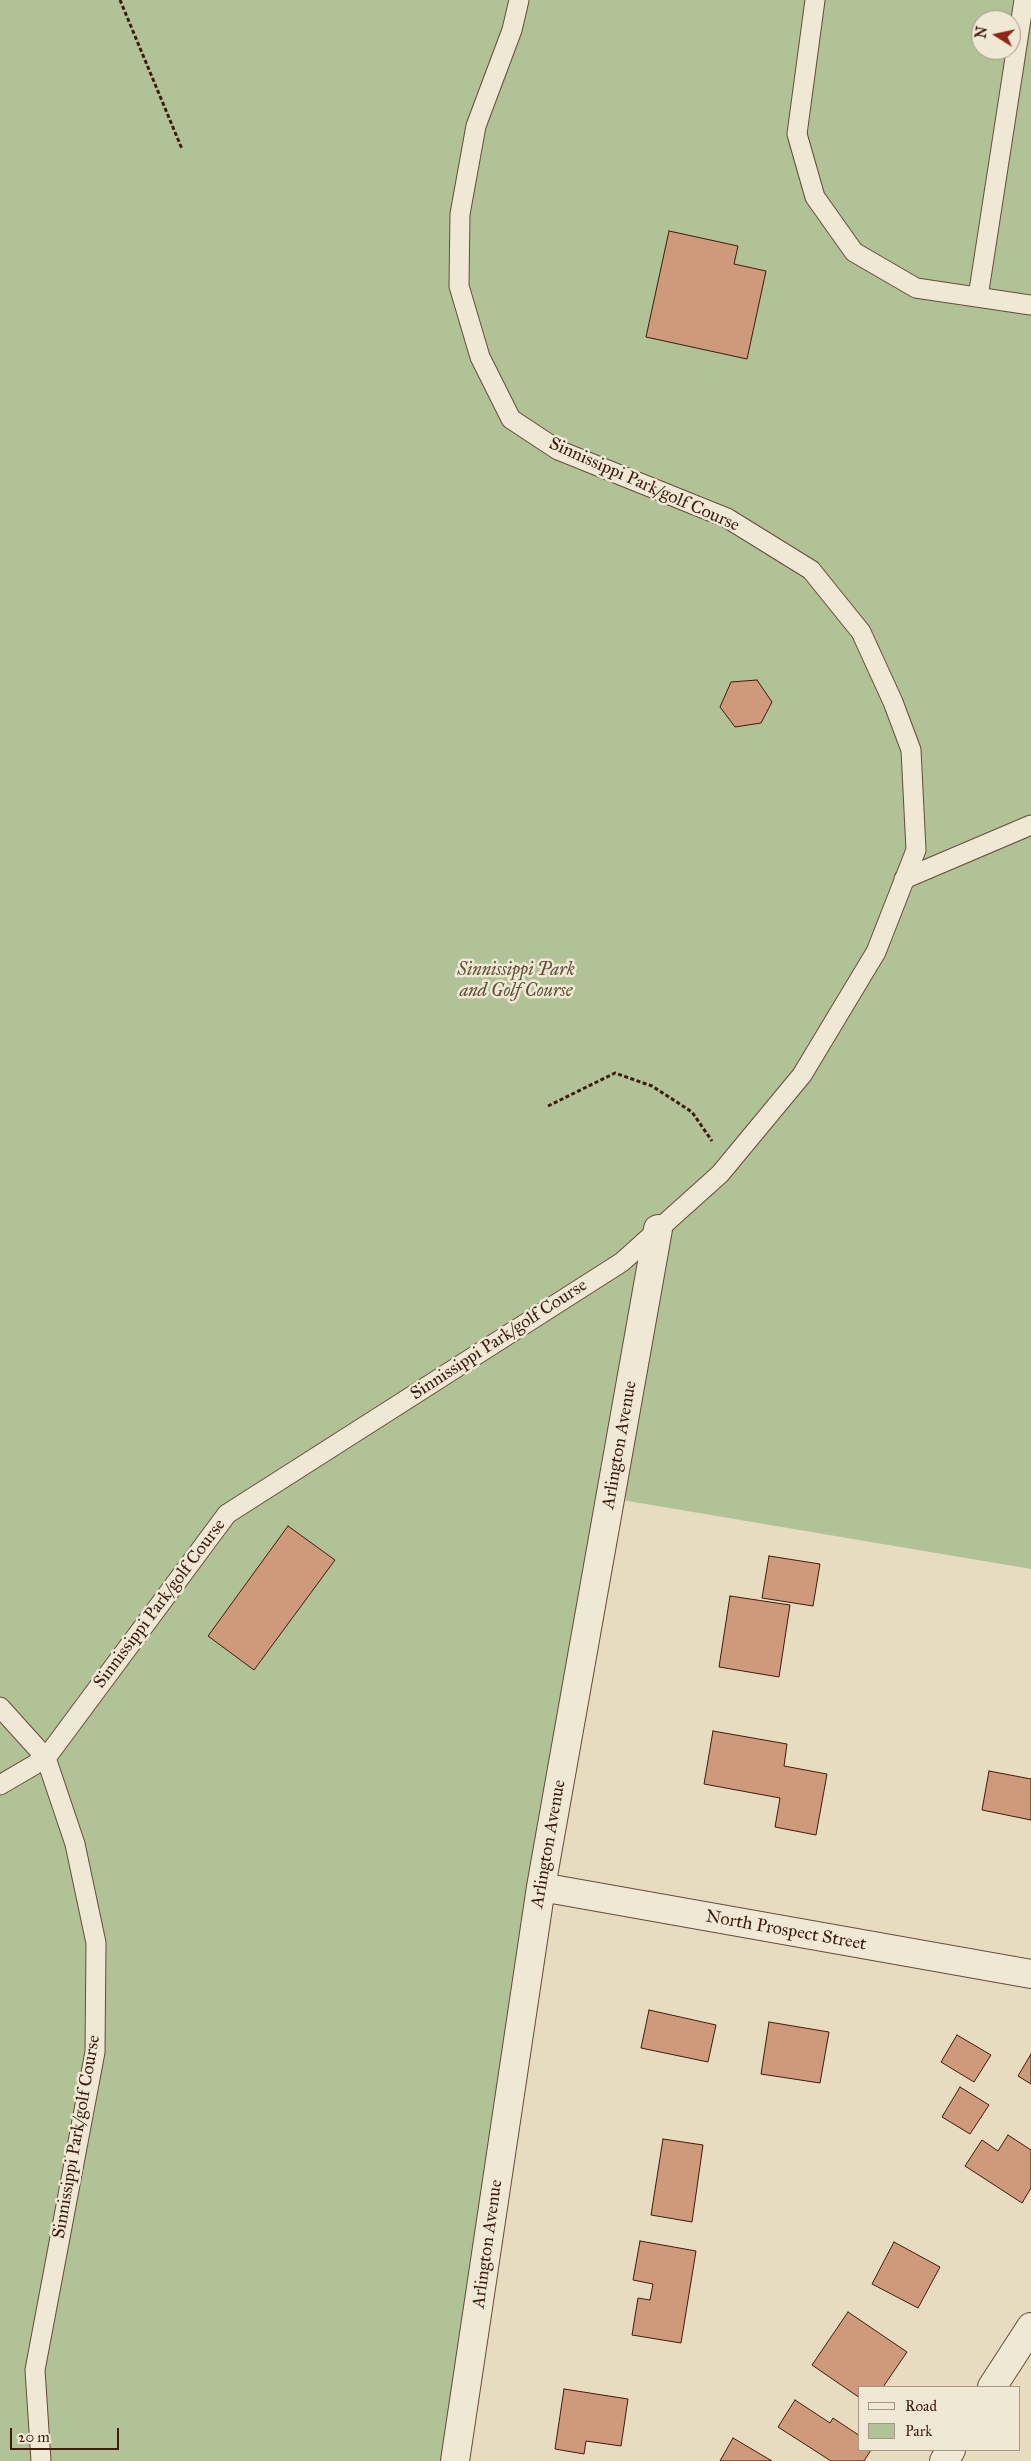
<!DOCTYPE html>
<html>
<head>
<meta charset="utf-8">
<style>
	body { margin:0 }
	#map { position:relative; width:1031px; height:2461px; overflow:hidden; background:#e7dcbf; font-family:"IM FELL Great Primer",serif }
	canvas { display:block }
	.legend { position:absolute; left:858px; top:2386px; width:162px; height:65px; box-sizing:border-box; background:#efe8d5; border:1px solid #a89685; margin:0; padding:6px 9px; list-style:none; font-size:15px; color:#3e1b0d }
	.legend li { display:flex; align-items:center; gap:10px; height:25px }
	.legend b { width:25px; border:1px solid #a89685 }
	.north { position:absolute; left:971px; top:10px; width:50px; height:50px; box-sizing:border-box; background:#efe8d5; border:1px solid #a89685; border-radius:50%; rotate:280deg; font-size:14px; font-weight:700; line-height:20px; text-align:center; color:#3e1b0d }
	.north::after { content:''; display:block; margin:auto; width:18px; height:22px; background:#8f2418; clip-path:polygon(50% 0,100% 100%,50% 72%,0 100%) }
	.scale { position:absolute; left:10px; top:2428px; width:109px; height:22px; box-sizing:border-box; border:2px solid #3e1b0d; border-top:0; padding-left:6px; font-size:15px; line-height:18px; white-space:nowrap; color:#3e1b0d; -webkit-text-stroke:4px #efe8d5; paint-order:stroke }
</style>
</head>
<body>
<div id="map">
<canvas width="1031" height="2461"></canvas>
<ul class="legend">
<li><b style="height:6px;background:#efe8d5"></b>Road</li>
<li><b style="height:14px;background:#b1c296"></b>Park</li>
</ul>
<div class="north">N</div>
<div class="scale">20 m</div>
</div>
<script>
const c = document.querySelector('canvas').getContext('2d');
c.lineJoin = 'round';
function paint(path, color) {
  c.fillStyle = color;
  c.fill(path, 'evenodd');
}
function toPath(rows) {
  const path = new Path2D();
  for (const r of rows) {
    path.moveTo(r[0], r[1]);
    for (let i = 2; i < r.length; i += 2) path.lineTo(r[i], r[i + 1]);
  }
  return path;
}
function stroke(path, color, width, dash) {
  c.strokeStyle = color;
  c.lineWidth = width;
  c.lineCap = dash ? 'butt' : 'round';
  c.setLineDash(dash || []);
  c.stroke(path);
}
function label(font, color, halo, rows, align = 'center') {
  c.font = font + ' "IM FELL Great Primer",serif';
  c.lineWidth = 5;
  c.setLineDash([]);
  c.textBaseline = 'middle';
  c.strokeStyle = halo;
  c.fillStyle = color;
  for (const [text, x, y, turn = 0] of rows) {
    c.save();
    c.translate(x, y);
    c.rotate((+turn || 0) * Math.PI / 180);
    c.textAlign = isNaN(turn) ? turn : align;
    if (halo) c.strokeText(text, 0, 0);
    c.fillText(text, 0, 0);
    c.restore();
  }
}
const green = toPath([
	[0,0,1031,0,1031,1569,610,1498,455,2461,0,2461],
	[981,20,1011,20,1011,50,981,50]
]);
const building = toPath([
	[669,231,738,246,734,264,766,271,747,359,646,337,669,231],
	[757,680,772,702,761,723,735,727,720,707,731,682,757,680],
	[288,1526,335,1560,254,1670,208,1636,288,1526],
	[769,1556,820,1564,813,1606,762,1598,769,1556],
	[730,1596,790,1605,779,1677,719,1667,730,1596],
	[713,1731,787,1744,784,1766,827,1774,816,1835,775,1827,780,1798,704,1784,713,1731],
	[989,1771,1031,1779,1031,1820,982,1810,989,1771],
	[649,2010,716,2025,708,2062,641,2048,649,2010],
	[769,2022,829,2032,820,2083,761,2074,769,2022],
	[957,2035,991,2055,974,2082,941,2062,957,2035],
	[1031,2054,1031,2084,1018,2076,1031,2054],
	[960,2087,989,2105,970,2134,942,2117,960,2087],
	[1008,2135,1031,2150,1031,2188,1022,2203,965,2166,982,2140,998,2151,1008,2135],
	[663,2139,703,2145,692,2222,651,2215,663,2139],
	[640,2241,696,2251,681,2343,632,2335,638,2298,650,2300,653,2284,633,2280,640,2241],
	[894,2242,940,2267,918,2308,872,2284,894,2242],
	[848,2312,907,2352,883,2387,860,2387,860,2398,812,2365,848,2312],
	[564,2389,628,2399,621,2446,586,2441,584,2454,555,2449,564,2389],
	[795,2400,830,2423,833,2418,860,2436,860,2450,871,2450,864,2461,831,2461,778,2427,795,2400],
	[733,2438,772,2461,720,2461,733,2438]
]);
const path = toPath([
	[120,0,182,149],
	[548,1106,615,1073,652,1086,692,1112,712,1141]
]);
const service = toPath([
	[815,0,797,134,815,197,854,252,916,288,1031,305],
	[978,297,1024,0],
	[904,879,1031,825],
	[0,1707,46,1758,75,1844,96,1943,95,2052,35,2370,41,2461],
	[0,1785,46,1758,227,1514,622,1262,720,1174,802,1075,876,952,916,850,911,750,893,702,861,632,811,570,727,518,558,450,511,419,480,357,459,286,460,214,476,126,512,30,519,0]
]);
const minor = toPath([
	[541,1887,1031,1974],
	[992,2387,1031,2327],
	[455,2461,541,1887,658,1229],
	[944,2461,951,2450]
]);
const streetNames = [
	["Sinnissippi Park/golf Course",644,485,24],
	["Sinnissippi Park/golf Course",499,1340,-33],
	["Arlington Avenue",620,1445,-80],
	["Sinnissippi Park/golf Course",160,1604,-53],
	["Arlington Avenue",549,1844,-80],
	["North Prospect Street",786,1931,10],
	["Sinnissippi Park/golf Course",77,2137,-80],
	["Arlington Avenue",488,2244,-82]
];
const parkNames = [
	["Sinnissippi Park",516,971],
	["and Golf Course",516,992]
];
paint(green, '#b1c296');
paint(building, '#cf9a7b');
stroke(building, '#3e1b0d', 1);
stroke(service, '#684b3a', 21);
stroke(minor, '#684b3a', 30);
stroke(path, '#3e1b0d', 3, [4, 2.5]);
stroke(service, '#efe8d5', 19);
stroke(minor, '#efe8d5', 28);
label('18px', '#3e1b0d', '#efe8d5', streetNames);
label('italic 18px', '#604d36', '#efe8d5', parkNames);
</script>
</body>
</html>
